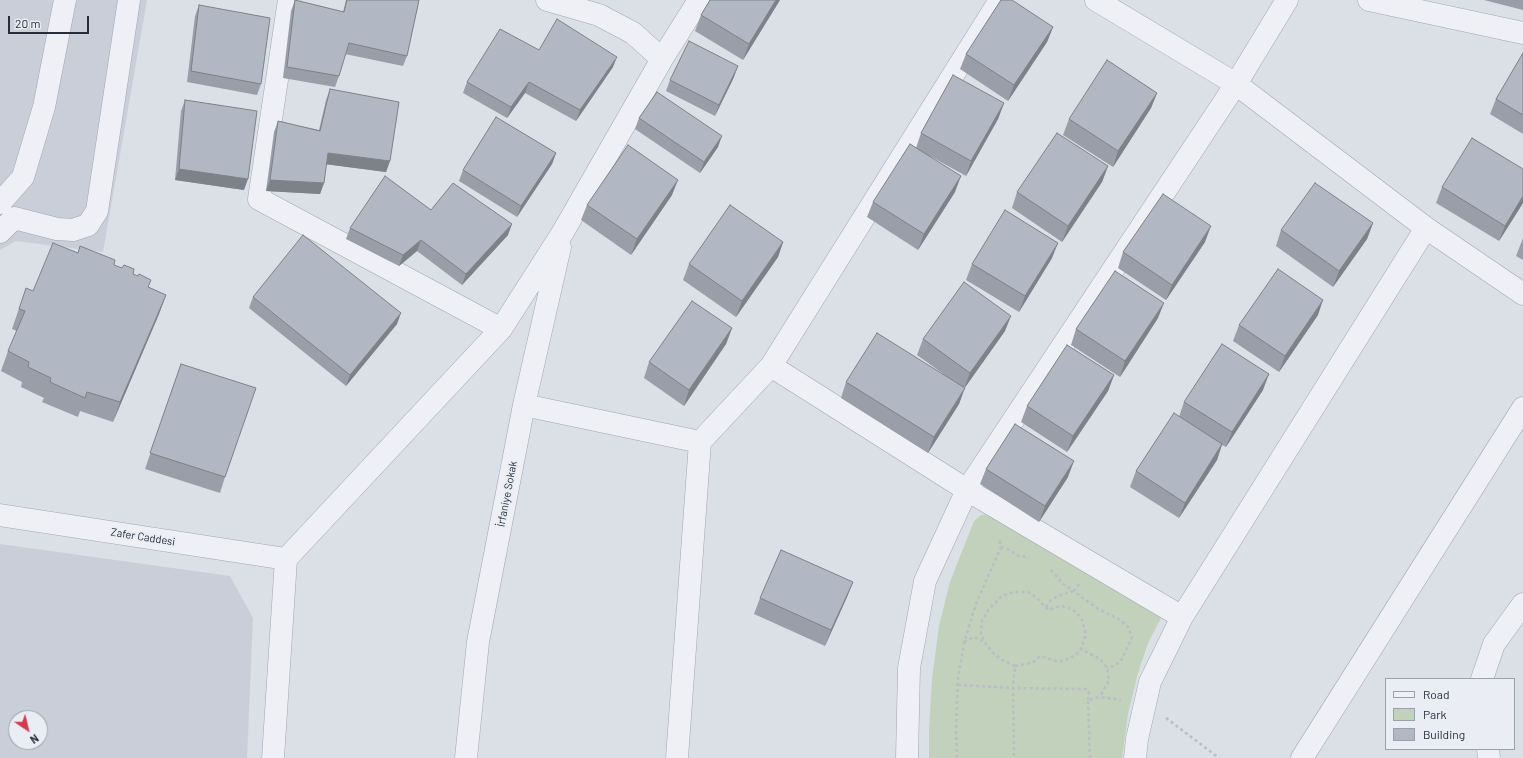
<!DOCTYPE html>
<html>
<head>
<meta charset="utf-8">
<style>
	body { margin:0 }
	#map { position:relative; width:1523px; height:758px; overflow:hidden; background:#dbdfe6; font-family:Barlow,sans-serif }
	canvas { display:block }
	.legend { position:absolute; left:1385px; top:678px; width:130px; height:72px; box-sizing:border-box; background:#eaeef4; border:1px solid #9ba1ab; margin:0; padding:5px 7px; list-style:none; font-size:12px; color:#252d3d }
	.legend li { display:flex; align-items:center; gap:8px; height:20px }
	.legend b { width:20px; border:1px solid #9ba1ab }
	.north { position:absolute; left:8px; top:710px; width:40px; height:40px; box-sizing:border-box; background:#eaeef4; border:1px solid #9ba1ab; border-radius:50%; rotate:145deg; font-size:11px; font-weight:700; line-height:16px; text-align:center; color:#252d3d }
	.north::after { content:''; display:block; margin:auto; width:14px; height:18px; background:#d23a4d; clip-path:polygon(50% 0,100% 100%,50% 72%,0 100%) }
	.scale { position:absolute; left:8px; top:16px; width:81px; height:18px; box-sizing:border-box; border:2px solid #252d3d; border-top:0; padding-left:5px; font-size:12px; line-height:14px; white-space:nowrap; color:#252d3d; -webkit-text-stroke:3px #eaeef4; paint-order:stroke }
</style>
</head>
<body>
<div id="map">
<canvas width="1523" height="758"></canvas>
<ul class="legend">
<li><b style="height:5px;background:#eef0f5"></b>Road</li>
<li><b style="height:11px;background:#c1d1bc"></b>Park</li>
<li><b style="height:11px;background:#b2b8c3"></b>Building</li>
</ul>
<div class="north">N</div>
<div class="scale">20 m</div>
</div>
<script>
const c = document.querySelector('canvas').getContext('2d');
c.lineJoin = 'round';
function paint(path, color) {
  c.fillStyle = color;
  c.fill(path, 'evenodd');
}
function toPath(rows) {
  const path = new Path2D();
  for (const r of rows) {
    path.moveTo(r[0], r[1]);
    for (let i = 2; i < r.length; i += 2) path.lineTo(r[i], r[i + 1]);
  }
  return path;
}
function stroke(path, color, width, dash) {
  c.strokeStyle = color;
  c.lineWidth = width;
  c.lineCap = dash ? 'butt' : 'round';
  c.setLineDash(dash || []);
  c.stroke(path);
}
function label(font, color, halo, rows, align = 'center') {
  c.font = font + ' Barlow,sans-serif';
  c.lineWidth = 4;
  c.setLineDash([]);
  c.textBaseline = 'middle';
  c.strokeStyle = halo;
  c.fillStyle = color;
  for (const [text, x, y, turn = 0] of rows) {
    c.save();
    c.translate(x, y);
    c.rotate((+turn || 0) * Math.PI / 180);
    c.textAlign = isNaN(turn) ? turn : align;
    if (halo) c.strokeText(text, 0, 0);
    c.fillText(text, 0, 0);
    c.restore();
  }
}
const built = toPath([
	[0,0,147,0,103,252,16,241,0,250],
	[0,544,230,576,253,618,247,758,0,758],
	[16,718,40,718,40,742,16,742]
]);
const green = toPath([
	[990,514,1009,523,1161,618,1148,643,1138,673,1128,714,1122,758,929,758,929,730,932,679,939,626,950,582,974,521,981,515]
]);
const path = toPath([
	[1001,547,1006,548,1019,556,1029,557],
	[1051,570,1063,584,1074,591],
	[1079,584,1074,591,1080,596,1100,610,1119,619,1128,627,1132,637,1121,661,1114,666,1107,668],
	[1046,607,1051,600,1058,596,1074,591],
	[964,642,974,637,983,641],
	[1015,666,1002,660,992,652,984,641,981,633,982,620,989,609,1002,596,1013,592,1028,592,1037,598,1048,610,1060,606,1067,607,1076,612,1082,620,1085,630,1085,637,1081,649],
	[958,685,1013,688,1014,758],
	[1088,700,1089,691,1086,689,1013,688,1015,666,1027,664,1035,661,1040,656,1056,661,1063,661,1076,655,1081,649,1100,659,1107,668,1109,680,1100,697],
	[1166,718,1219,758],
	[957,758,956,728,958,678,964,643,976,604,1001,547,999,538],
	[1090,758,1088,700,1100,697,1121,700]
]);
const street = toPath([
	[289,0,259,199,501,329],
	[547,0,599,15,633,33,662,59],
	[1096,0,1236,84,1426,228,1523,294],
	[1369,0,1523,33],
	[0,203,23,177,44,107,65,0],
	[0,232,14,218,57,229,73,230,88,225,97,211,129,0],
	[771,366,967,490,1182,617],
	[524,405,700,442],
	[0,515,286,559],
	[1482,679,1494,644,1523,604],
	[1488,749,1489,758],
	[273,758,286,559,501,329,563,232,662,59,699,0],
	[466,758,478,642,524,405,560,247],
	[677,758,700,442,771,366,1000,0],
	[907,758,909,668,925,581,967,490,1236,84,1287,0],
	[1135,758,1137,739,1150,682,1182,617,1426,228],
	[1302,758,1523,408]
]);
const wall = toPath([
	[295,0,343,12,346,0,419,0,407,56,403,66,345,54,339,76,335,87,283,78,291,11],
	[710,0,780,0,743,60,695,31,701,15],
	[1484,0,1523,0,1523,10],
	[199,5,261,84,257,95,187,82,195,16],
	[1053,27,1047,42,1008,101,960,69,966,54],
	[539,50,613,67,576,121,525,93,507,118,463,93,467,82],
	[1523,53,1523,134,1490,114,1496,99],
	[734,77,715,116,666,91,670,80],
	[330,89,390,161,386,172,326,164,324,183,320,194,266,191,274,132,278,121,319,130,326,100],
	[1157,93,1151,108,1113,167,1063,135,1069,119],
	[185,100,244,190,175,180,181,111],
	[1004,103,998,119,966,176,930,156,955,192,918,250,867,217,873,202,916,148,921,133],
	[639,118,718,147,700,173,635,129],
	[556,153,552,164,517,217,459,181,463,170],
	[1108,166,1102,182,1062,242,1012,208,1017,192],
	[1442,187,1523,203,1499,241,1436,203],
	[672,195,631,255,581,220,587,205],
	[431,210,508,235,462,285,417,251,399,266,346,239,350,228],
	[1373,223,1367,239,1333,287,1276,246,1281,230],
	[1523,238,1523,260,1516,256],
	[783,242,778,257,736,317,683,280,689,264],
	[1205,242,1166,300,1118,268,1123,252],
	[78,253,114,265,133,274,149,287,166,295,159,314,113,422,80,411,78,417,42,402,44,398,21,387,22,382,1,371,8,351,17,331,12,329,26,288,33,291],
	[1052,258,1019,312,966,280,972,264],
	[253,297,397,324,346,386,249,308],
	[1318,315,1279,372,1233,341,1239,325],
	[1158,318,1120,377,1071,345,1076,329],
	[732,328,726,344,684,406,644,378,649,362],
	[1005,331,964,388,959,404,928,453,841,398,846,382,956,383,917,355,923,339],
	[181,364,225,477,220,493,145,469],
	[1114,375,1108,391,1067,452,1021,422,1027,406],
	[1263,390,1226,447,1222,445,1217,460,1179,518,1130,487,1136,471,1179,417,1184,402],
	[986,469,1068,477,1039,522,980,484],
	[853,582,847,597,825,646,754,614,760,598]
]);
const shadedWall = toPath([
	[776,0,780,0,743,60,749,44],
	[1053,27,1047,42,1008,101,1014,85],
	[617,57,613,67,576,121,580,110],
	[738,66,734,77,715,116,719,105],
	[529,82,525,93,507,118,511,107],
	[1157,93,1151,108,1113,167,1118,151],
	[1004,103,998,119,966,176,971,161],
	[722,136,718,147,700,173,704,162],
	[328,153,390,161,386,172,324,164],
	[556,153,552,164,517,217,521,206],
	[1108,166,1102,182,1062,242,1068,226],
	[179,169,248,179,244,190,175,180],
	[961,176,955,192,918,250,924,234],
	[270,180,324,183,320,194,266,191],
	[678,180,672,195,631,255,637,239],
	[1523,196,1523,203,1499,241,1505,226],
	[1373,223,1367,239,1333,287,1339,271],
	[512,224,508,235,462,285,466,274],
	[1211,226,1205,242,1166,300,1172,285],
	[421,240,417,251,399,266,403,255],
	[783,242,778,257,736,317,742,301],
	[1058,243,1052,258,1019,312,1025,296],
	[166,295,159,314,113,422,120,402],
	[1323,300,1318,315,1279,372,1285,356],
	[1164,303,1158,318,1120,377,1125,361],
	[401,313,397,324,346,386,350,375],
	[1011,316,1005,331,964,389,970,373],
	[732,328,726,344,684,406,689,390],
	[1269,374,1263,390,1226,447,1232,432],
	[1114,375,1108,391,1067,452,1073,436],
	[965,388,959,404,928,453,934,437],
	[1222,444,1217,460,1179,518,1185,503],
	[1074,461,1068,477,1039,522,1045,506],
	[853,582,847,597,825,646,831,630]
]);
const building = toPath([
	[295,0,344,12,347,0,419,0,407,56,349,43,339,76,287,67,295,0],
	[710,0,776,0,749,44,701,15,710,0],
	[1001,0,1012,0,1053,27,1014,85,966,54,1001,0],
	[199,5,270,18,261,84,191,71,199,5],
	[557,19,617,57,580,110,529,82,511,107,467,82,500,29,539,50,557,19],
	[689,41,738,66,719,105,670,80,689,41],
	[1523,53,1523,115,1496,99,1523,53],
	[1107,60,1157,93,1118,151,1069,119,1107,60],
	[953,75,1004,103,971,161,921,133,953,75],
	[330,89,399,102,390,161,328,153,324,183,270,180,278,121,320,131,330,89],
	[657,92,722,136,704,162,639,118,657,92],
	[185,100,257,111,248,179,179,169,185,100],
	[496,117,556,153,521,206,463,170,496,117],
	[1057,133,1108,166,1068,226,1017,192,1057,133],
	[1472,138,1523,169,1523,196,1505,226,1442,187,1472,138],
	[910,144,961,176,924,234,873,202,910,144],
	[628,145,678,180,637,239,587,205,628,145],
	[385,176,431,210,453,183,512,224,466,274,421,240,403,255,350,228,385,176],
	[1315,183,1373,223,1339,271,1281,230,1315,183],
	[1163,194,1211,226,1172,285,1123,252,1163,194],
	[730,205,783,242,742,301,689,264,730,205],
	[1005,210,1058,243,1025,296,972,264,1005,210],
	[303,235,401,313,350,375,253,297,303,235],
	[53,243,78,253,80,246,115,260,114,265,122,268,124,265,134,269,133,274,138,276,139,274,151,280,148,287,166,295,120,402,87,392,85,398,50,382,51,378,28,367,29,362,8,351,25,311,19,309,26,288,33,291,53,243],
	[1278,269,1323,300,1285,356,1239,325,1278,269],
	[1115,271,1164,303,1125,361,1076,329,1115,271],
	[964,282,1011,316,970,373,923,339,964,282],
	[692,301,732,328,689,390,649,362,692,301],
	[877,333,965,388,934,437,846,382,877,333],
	[1222,344,1269,374,1232,432,1184,402,1222,344],
	[1067,345,1114,375,1073,436,1027,406,1067,345],
	[181,364,256,388,225,477,150,453,181,364],
	[1174,413,1222,444,1185,503,1136,471,1174,413],
	[1015,424,1074,461,1045,506,986,469,1015,424],
	[781,550,853,582,831,630,760,598,781,550]
]);
const streetNames = [
	["İrfaniye Sokak",507,494,-79],
	["Zafer Caddesi",143,537,9]
];
paint(built, '#c9ced8');
paint(green, '#c1d1bc');
stroke(street, '#a1a6b0', 23);
stroke(path, '#babdc5', 2.5, [3, 3]);
stroke(street, '#eef0f5', 22);
paint(wall, '#999ea8');
paint(shadedWall, '#7d8188');
paint(building, '#b2b8c3');
stroke(building, '#7d8188', 1);
label('11px', '#252d3d', '#eaeef4', streetNames);
</script>
</body>
</html>
